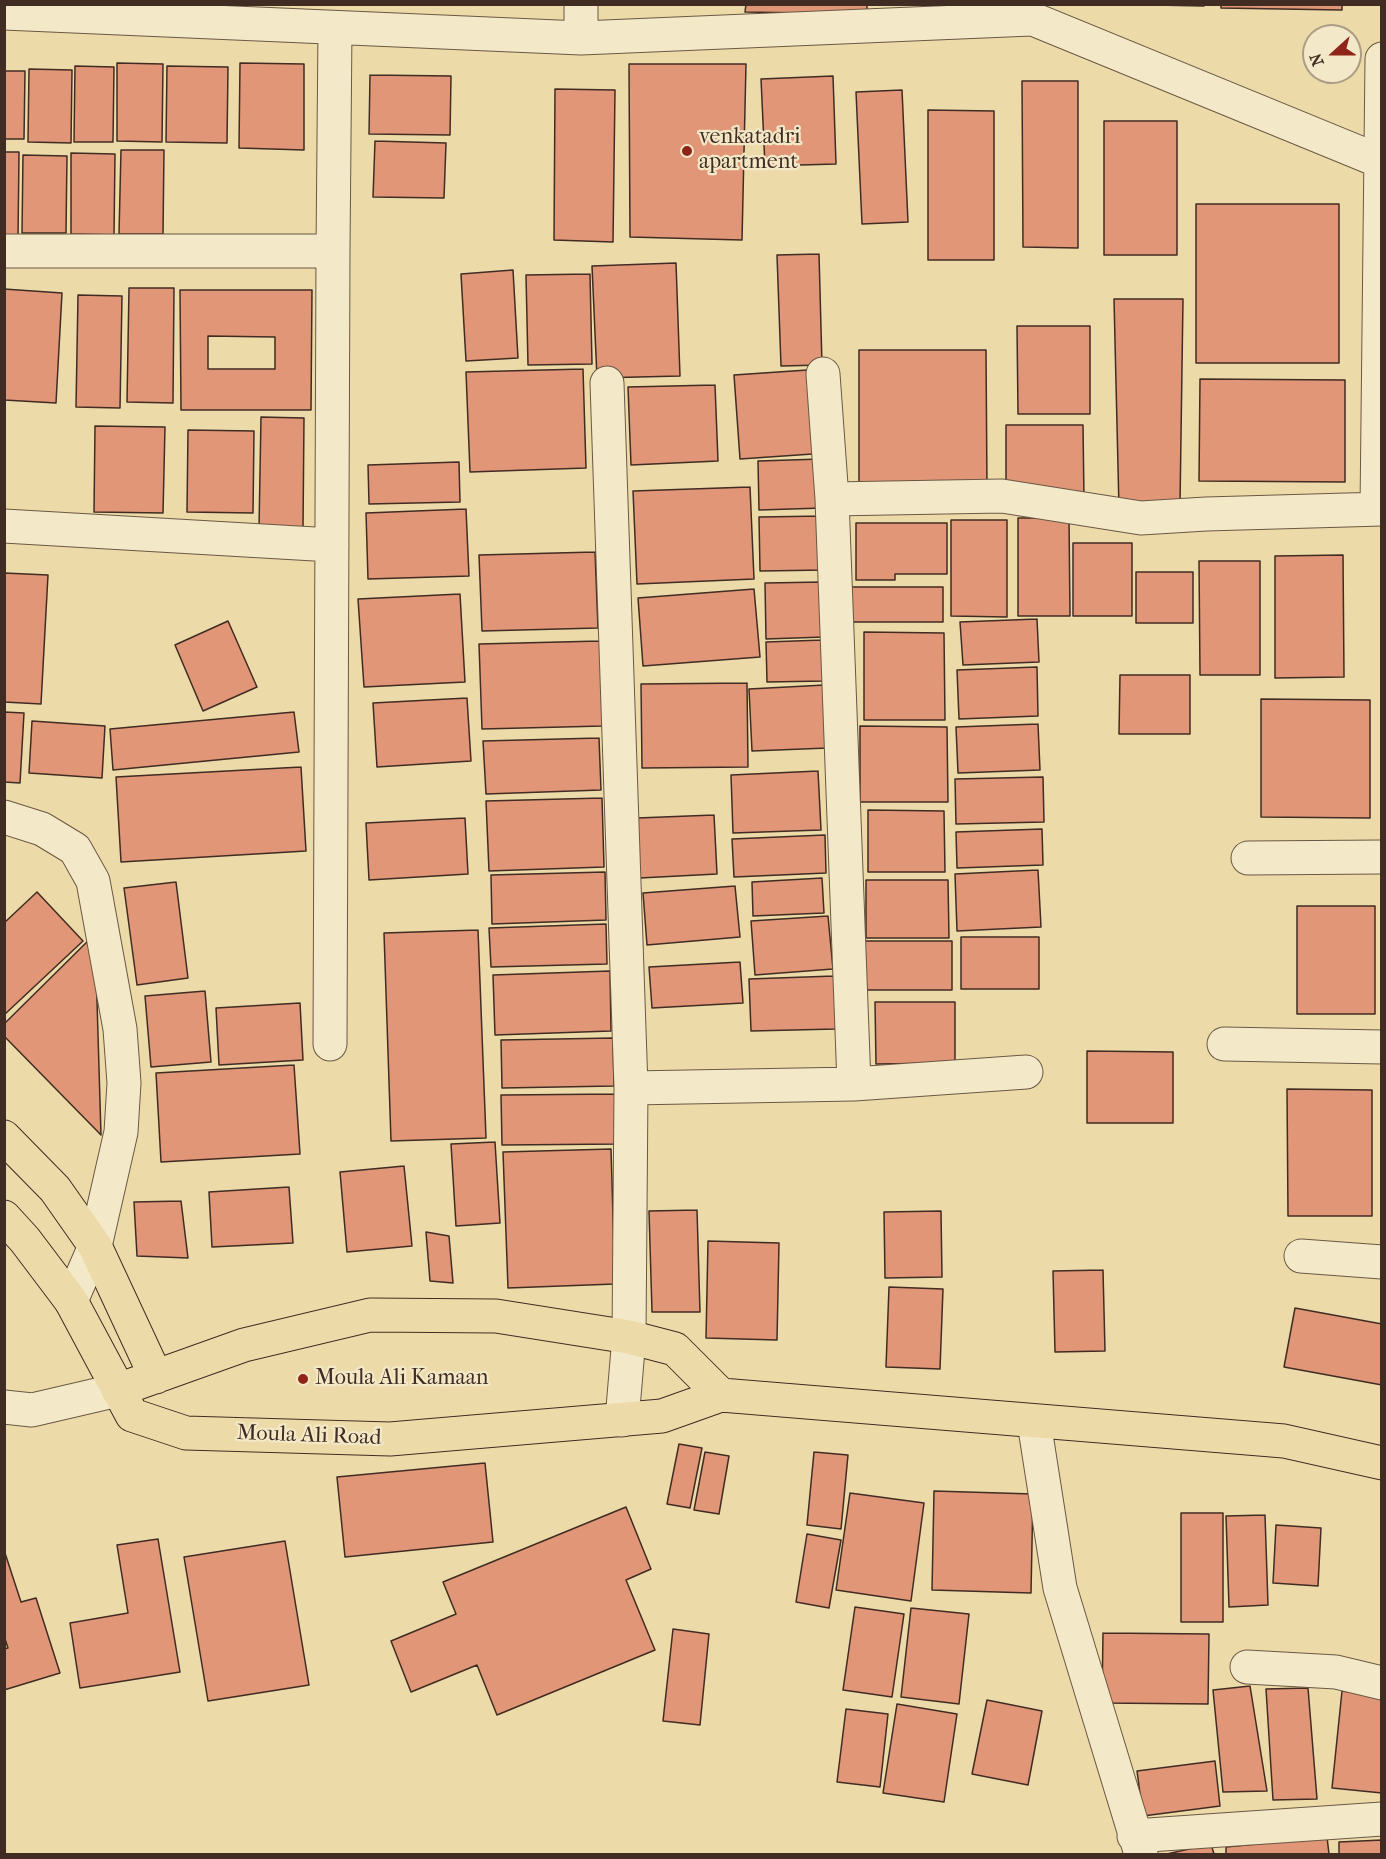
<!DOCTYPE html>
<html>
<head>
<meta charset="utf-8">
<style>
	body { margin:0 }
	#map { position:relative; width:1386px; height:1859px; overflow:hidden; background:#ecdba9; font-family:"IM FELL French Canon",serif }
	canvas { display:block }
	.frame { position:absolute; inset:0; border:6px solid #402c22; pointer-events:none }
	.north { position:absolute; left:1302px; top:24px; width:60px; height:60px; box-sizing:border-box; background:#f3e8c7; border:2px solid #ab9d85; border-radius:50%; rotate:249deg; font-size:16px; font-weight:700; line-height:24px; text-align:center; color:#402c22 }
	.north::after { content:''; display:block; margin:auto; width:21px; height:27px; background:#8f2418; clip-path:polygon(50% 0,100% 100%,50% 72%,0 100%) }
</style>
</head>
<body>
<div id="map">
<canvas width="1386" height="1859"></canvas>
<div class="frame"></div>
<div class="north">N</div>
</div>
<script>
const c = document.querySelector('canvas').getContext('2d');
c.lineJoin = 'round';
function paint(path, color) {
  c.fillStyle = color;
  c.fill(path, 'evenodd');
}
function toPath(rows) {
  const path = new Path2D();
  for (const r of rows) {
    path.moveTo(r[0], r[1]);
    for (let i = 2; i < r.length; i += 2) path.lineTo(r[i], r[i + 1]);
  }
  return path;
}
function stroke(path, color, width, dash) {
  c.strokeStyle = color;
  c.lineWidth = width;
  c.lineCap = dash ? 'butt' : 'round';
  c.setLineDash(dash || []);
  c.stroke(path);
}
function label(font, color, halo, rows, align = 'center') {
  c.font = font + ' "IM FELL French Canon",serif';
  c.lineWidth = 4.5;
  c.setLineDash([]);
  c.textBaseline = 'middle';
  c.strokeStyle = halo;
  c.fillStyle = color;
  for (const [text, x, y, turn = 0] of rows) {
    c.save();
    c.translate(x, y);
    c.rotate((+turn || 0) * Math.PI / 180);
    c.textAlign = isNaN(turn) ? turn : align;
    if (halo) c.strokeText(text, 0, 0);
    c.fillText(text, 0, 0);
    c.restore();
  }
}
const building = toPath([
	[746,4,867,4,867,14,745,12,746,4],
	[1103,4,1204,4,1204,6,1103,4],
	[1221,4,1342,4,1342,10,1221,8,1221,4],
	[117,63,163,64,162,142,117,141,117,63],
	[240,63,304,64,304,150,239,148,240,63],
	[629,64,746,64,742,240,630,237,629,64],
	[75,66,114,67,113,142,74,142,75,66],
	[167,66,228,67,227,143,166,142,167,66],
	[29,69,72,70,71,143,28,142,29,69],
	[4,71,25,71,24,139,4,139,4,71],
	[370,75,451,76,450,135,369,134,370,75],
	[833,76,836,164,765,166,761,79,833,76],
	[1022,81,1078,81,1078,248,1023,247,1022,81],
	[555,89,615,90,613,242,554,240,555,89],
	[902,90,908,222,862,224,856,92,902,90],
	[928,110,994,111,994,260,928,260,928,110],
	[1104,121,1177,121,1177,255,1104,255,1104,121],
	[375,141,446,143,444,198,373,197,375,141],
	[121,150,164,150,163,234,119,234,121,150],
	[4,152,19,152,18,240,4,240,4,152],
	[71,153,115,154,114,235,71,234,71,153],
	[23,155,67,156,66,233,22,233,23,155],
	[1196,204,1339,204,1339,363,1196,363,1196,204],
	[819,254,822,365,781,366,777,255,819,254],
	[676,263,680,376,597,378,592,266,676,263],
	[513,270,518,358,466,361,461,274,513,270],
	[590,274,592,364,528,365,526,275,590,274],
	[129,288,174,288,173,403,127,402,129,288],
	[4,289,62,293,56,403,4,400,4,289],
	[180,290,312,290,311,410,181,410,180,290],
	[208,336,275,337,275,369,208,369,208,336],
	[78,295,122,296,120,408,76,407,78,295],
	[1114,299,1183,299,1180,505,1119,509,1114,299],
	[1017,326,1090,326,1090,414,1018,414,1017,326],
	[859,350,986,350,987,489,859,489,859,350],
	[583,369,586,468,470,472,466,372,583,369],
	[822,369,827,453,740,459,734,375,822,369],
	[1200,379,1345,380,1345,482,1199,481,1200,379],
	[715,385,718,461,631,465,628,387,715,385],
	[261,417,304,418,303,529,259,528,261,417],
	[1006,425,1083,425,1084,500,1006,491,1006,425],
	[95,426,165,427,163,513,94,512,95,426],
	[188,430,254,431,253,513,187,512,188,430],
	[821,459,823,508,759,510,758,461,821,459],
	[459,462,460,502,369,504,368,465,459,462],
	[750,487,754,579,637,584,633,491,750,487],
	[466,509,469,576,368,579,366,513,466,509],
	[824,516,825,570,760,571,759,517,824,516],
	[1018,518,1069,518,1070,616,1018,616,1018,518],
	[951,520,1007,520,1007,617,951,616,951,520],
	[856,523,947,523,947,574,895,574,895,580,856,580,856,523],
	[1073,543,1132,543,1132,616,1073,616,1073,543],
	[595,552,598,628,482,631,479,555,595,552],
	[1343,555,1344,677,1275,678,1275,556,1343,555],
	[1199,561,1260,561,1260,675,1200,675,1199,561],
	[1136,572,1193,572,1193,623,1136,623,1136,572],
	[4,573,48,575,41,704,4,702,4,573],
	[823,582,824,637,766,639,765,583,823,582],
	[851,587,943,587,943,622,851,622,851,587],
	[754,589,760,657,643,666,638,598,754,589],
	[460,594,465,682,364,687,358,599,460,594],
	[1037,619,1039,662,963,665,960,622,1037,619],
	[228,621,257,687,203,711,175,645,228,621],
	[864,632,944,633,945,720,864,720,864,632],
	[823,640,825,681,767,682,766,642,823,640],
	[600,641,603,726,482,729,479,644,600,641],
	[1037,667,1038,716,959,719,957,670,1037,667],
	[1120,675,1190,675,1190,734,1119,734,1120,675],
	[747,683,748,767,642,768,641,684,747,683],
	[825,685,828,748,752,751,749,689,825,685],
	[467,698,471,761,377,767,373,703,467,698],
	[1261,699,1370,700,1370,818,1261,817,1261,699],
	[4,712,24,713,20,783,4,782,4,712],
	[294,712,299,752,113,770,110,729,294,712],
	[32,721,105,726,102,778,29,773,32,721],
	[1038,724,1040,770,958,773,956,727,1038,724],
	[860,726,947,727,948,802,860,802,860,726],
	[599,738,601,790,486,794,483,741,599,738],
	[301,767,306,851,121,862,116,777,301,767],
	[818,771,821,830,733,833,731,775,818,771],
	[1043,777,1044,822,956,824,955,779,1043,777],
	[602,798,604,867,489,871,486,801,602,798],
	[868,810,944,811,945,872,868,872,868,810],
	[714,815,717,874,640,878,637,818,714,815],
	[465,818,468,874,369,880,366,823,465,818],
	[1042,829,1043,865,957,868,956,832,1042,829],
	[825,835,826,873,734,877,732,839,825,835],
	[1038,870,1041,927,957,931,955,874,1038,870],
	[605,872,606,920,492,924,491,875,605,872],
	[822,878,824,913,753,916,752,882,822,878],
	[866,880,948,880,949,938,866,938,866,880],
	[176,882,188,978,137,985,124,888,176,882],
	[735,886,740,937,647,945,643,893,735,886],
	[37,892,83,941,4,1015,4,923,37,892],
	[1297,906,1375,906,1375,1014,1297,1014,1297,906],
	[828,916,833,969,755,975,751,921,828,916],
	[606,924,607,964,491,967,489,928,606,924],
	[478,930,486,1138,391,1141,384,933,478,930],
	[95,934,101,1135,4,1036,4,1024,95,934],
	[961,937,1039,937,1039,989,961,989,961,937],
	[861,941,952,941,952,990,861,990,861,941],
	[740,962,743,1003,652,1008,649,967,740,962],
	[610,971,611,1031,495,1035,493,975,610,971],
	[834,976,836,1029,751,1031,749,979,834,976],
	[205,991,211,1062,151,1067,145,996,205,991],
	[875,1002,955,1002,955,1063,876,1064,875,1002],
	[300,1003,303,1060,219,1065,216,1008,300,1003],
	[613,1038,614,1086,502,1088,501,1040,613,1038],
	[1087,1051,1173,1052,1173,1123,1087,1123,1087,1051],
	[294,1065,300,1154,161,1162,156,1073,294,1065],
	[1287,1089,1372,1090,1372,1216,1288,1216,1287,1089],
	[619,1094,621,1144,502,1145,501,1095,619,1094],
	[495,1142,500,1223,456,1226,451,1144,495,1142],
	[611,1149,615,1284,508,1288,503,1152,611,1149],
	[404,1166,412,1246,347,1252,340,1172,404,1166],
	[289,1187,293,1243,212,1247,209,1192,289,1187],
	[181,1201,188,1258,137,1256,134,1202,181,1201],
	[697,1210,700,1312,652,1312,649,1211,697,1210],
	[941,1211,942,1277,885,1278,884,1212,941,1211],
	[426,1232,449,1236,453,1283,430,1281,426,1232],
	[708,1241,779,1243,777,1340,706,1338,708,1241],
	[1103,1270,1105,1351,1055,1352,1053,1271,1103,1270],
	[889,1287,943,1289,940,1369,886,1367,889,1287],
	[1295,1308,1382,1324,1382,1385,1284,1367,1295,1308],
	[679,1444,702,1448,690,1508,667,1504,679,1444],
	[705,1452,729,1456,719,1514,694,1510,705,1452],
	[814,1452,848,1455,841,1529,807,1525,814,1452],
	[485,1463,493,1542,345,1557,337,1477,485,1463],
	[934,1491,1033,1494,1031,1593,932,1590,934,1491],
	[850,1493,924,1503,911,1601,836,1590,850,1493],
	[626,1507,651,1569,626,1580,655,1650,497,1715,477,1665,411,1692,391,1641,456,1614,443,1582,626,1507],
	[1181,1513,1223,1513,1223,1622,1181,1622,1181,1513],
	[1265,1515,1268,1605,1229,1607,1226,1516,1265,1515],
	[1276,1525,1321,1528,1318,1586,1273,1583,1276,1525],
	[807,1534,841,1540,829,1608,796,1602,807,1534],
	[158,1539,180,1672,80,1688,70,1623,128,1613,117,1545,158,1539],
	[285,1541,309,1685,208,1701,184,1557,285,1541],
	[4,1550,21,1602,36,1598,60,1673,4,1690,4,1649,8,1648,4,1636,4,1550],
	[855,1607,904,1614,892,1697,843,1690,855,1607],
	[911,1608,969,1614,959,1704,901,1697,911,1608],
	[673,1629,709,1634,700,1725,663,1721,673,1629],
	[1103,1633,1209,1634,1208,1704,1102,1703,1103,1633],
	[1250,1686,1267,1791,1223,1792,1213,1690,1250,1686],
	[1308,1688,1317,1799,1273,1800,1266,1689,1308,1688],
	[1342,1691,1382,1696,1382,1793,1332,1788,1342,1691],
	[987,1700,1042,1711,1028,1785,972,1774,987,1700],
	[897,1704,957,1714,944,1802,883,1793,897,1704],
	[846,1709,888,1714,880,1787,837,1782,846,1709],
	[1215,1761,1220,1806,1143,1816,1137,1771,1215,1761],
	[1327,1837,1329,1854,1226,1854,1226,1847,1327,1837],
	[1382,1840,1382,1854,1339,1854,1339,1842,1382,1840],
	[1211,1844,1214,1854,1167,1854,1211,1844]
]);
const minor = toPath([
	[1011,10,1382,162],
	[4,13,581,38,1031,19],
	[581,38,581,4],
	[4,251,333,251,330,1044],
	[333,251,335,28],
	[823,374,832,499,854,1084],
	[607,383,631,1088,629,1337,622,1420],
	[832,499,1002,496,1141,518,1206,514,1382,509],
	[1377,509,1382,59],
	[4,526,332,545],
	[4,817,42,829,75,849,93,881,120,1029,124,1083,121,1132,95,1246,71,1301],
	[1248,858,1382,857],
	[1224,1044,1382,1047],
	[631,1088,854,1084,1026,1072],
	[1301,1256,1382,1262],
	[4,1407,32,1410,118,1390],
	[1034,1422,1060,1588,1141,1854],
	[1247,1667,1336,1672,1382,1683],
	[1134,1836,1382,1819]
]);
const major = toPath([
	[4,1137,55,1189,95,1246,156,1377],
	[4,1217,25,1240,71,1301,132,1415,186,1433,390,1439,662,1416,721,1395],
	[118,1390,244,1345,370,1315,496,1316,629,1337,675,1349,721,1395,1284,1441,1382,1463]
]);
const markers = [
	[687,151,6,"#8f2418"],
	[303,1379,6,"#8f2418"]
];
const poiNames = [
	["venkatadri",699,138],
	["apartment",699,163],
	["Moula Ali Kamaan",315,1379]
];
const streetNames = [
	["Moula Ali Road",309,1436,2]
];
paint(building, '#e09677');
stroke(building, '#402c22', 1.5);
stroke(minor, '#6b5844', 35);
stroke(major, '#402c22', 35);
stroke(minor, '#f3e8c7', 33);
stroke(major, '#ecdba9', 33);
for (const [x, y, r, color] of markers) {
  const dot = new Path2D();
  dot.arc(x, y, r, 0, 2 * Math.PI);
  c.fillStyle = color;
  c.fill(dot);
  stroke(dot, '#f3e8c7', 2);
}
label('22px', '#402c22', '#f3e8c7', poiNames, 'left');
label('22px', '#402c22', '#f3e8c7', streetNames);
</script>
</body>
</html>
